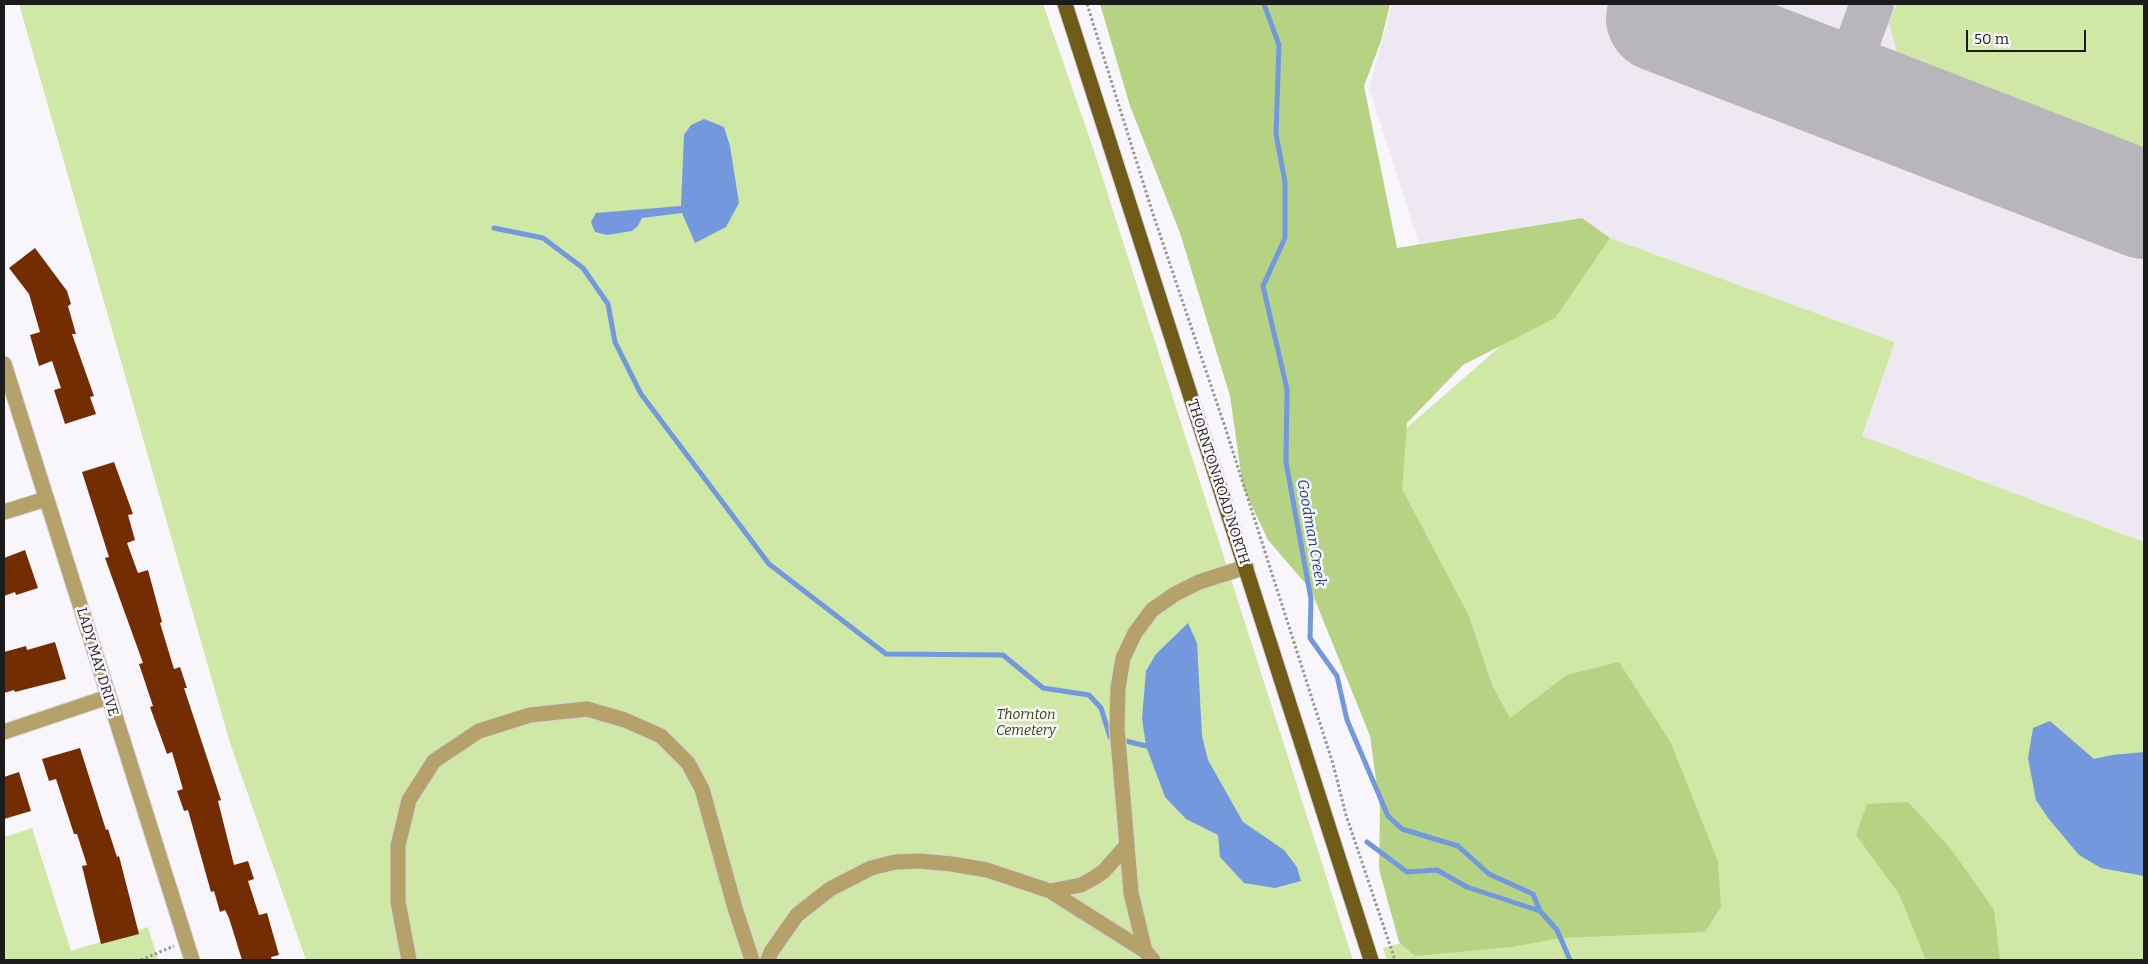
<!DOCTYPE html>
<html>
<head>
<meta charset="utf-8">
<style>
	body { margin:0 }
	#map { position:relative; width:2148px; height:964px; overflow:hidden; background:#f8f6fa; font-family:Bitter,serif }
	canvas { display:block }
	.frame { position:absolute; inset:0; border:5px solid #1c1b1c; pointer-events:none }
	.scale { position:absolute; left:1966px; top:30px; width:120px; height:22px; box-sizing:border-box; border:2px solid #1c1b1c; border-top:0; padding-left:6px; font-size:15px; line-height:18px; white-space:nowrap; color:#1c1b1c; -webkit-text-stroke:4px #f8f6fa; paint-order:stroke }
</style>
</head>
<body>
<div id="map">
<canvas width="2148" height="964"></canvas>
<div class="frame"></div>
<div class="scale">50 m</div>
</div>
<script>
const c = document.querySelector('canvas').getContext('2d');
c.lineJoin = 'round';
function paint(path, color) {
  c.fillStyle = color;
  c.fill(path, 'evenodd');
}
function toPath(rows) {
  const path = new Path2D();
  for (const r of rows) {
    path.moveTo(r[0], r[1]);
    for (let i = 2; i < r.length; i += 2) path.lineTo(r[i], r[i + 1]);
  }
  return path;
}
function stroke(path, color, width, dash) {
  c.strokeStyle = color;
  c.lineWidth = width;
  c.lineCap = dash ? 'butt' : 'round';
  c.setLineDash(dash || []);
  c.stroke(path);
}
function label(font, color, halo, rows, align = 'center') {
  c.font = font + ' Bitter,serif';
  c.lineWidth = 5;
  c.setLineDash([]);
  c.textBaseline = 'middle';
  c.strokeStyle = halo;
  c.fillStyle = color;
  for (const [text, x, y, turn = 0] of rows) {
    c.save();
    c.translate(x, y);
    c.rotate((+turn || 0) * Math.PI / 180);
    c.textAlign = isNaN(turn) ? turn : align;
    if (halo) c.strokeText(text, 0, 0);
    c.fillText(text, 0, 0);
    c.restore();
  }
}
const built = toPath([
	[1392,4,2144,4,2144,542,1862,436,1895,342,1610,238,1581,218,1419,244,1369,87]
]);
const green = toPath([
	[19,4,1043,4,1093,148,1353,960,306,960,230,743],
	[1897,4,2144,4,2144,162,1902,71,1889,23],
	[1610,238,1895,342,1862,436,2144,542,2144,960,1387,960,1383,948,1544,905,1479,737,1386,446,1544,308],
	[32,828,71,951,148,927,158,960,4,960,4,837]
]);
const forest = toPath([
	[1100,4,1390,4,1381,41,1364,86,1397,248,1582,218,1610,238,1555,318,1463,365,1407,423,1402,489,1469,616,1492,685,1510,718,1567,675,1619,662,1671,743,1718,862,1721,907,1705,932,1560,938,1512,947,1415,956,1399,942,1379,869,1380,809,1370,736,1311,590,1268,540,1243,487,1230,396,1180,233,1130,106],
	[1908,802,1951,849,1994,910,2000,960,1926,960,1899,894,1856,835,1867,804]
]);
const water = toPath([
	[704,119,724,127,730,146,739,203,726,227,695,243,682,213,642,218,638,226,632,231,607,235,595,232,591,222,596,213,681,206,684,135,691,125],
	[1188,623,1197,643,1202,736,1208,760,1243,822,1284,850,1297,867,1301,881,1275,888,1244,883,1220,857,1218,835,1186,819,1165,797,1146,746,1142,718,1146,671,1156,654],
	[2050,721,2094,759,2112,755,2144,752,2144,876,2101,868,2079,855,2048,818,2036,800,2028,758,2033,728]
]);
const stream = toPath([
	[1264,4,1279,45,1276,134,1285,182,1285,238,1263,286,1287,389,1286,462,1311,599,1310,638,1337,676,1347,720,1388,816,1402,829,1458,846,1489,874,1533,894,1540,911,1557,930,1570,960],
	[494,228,543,238,583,268,608,304,615,342,641,394,769,564,886,654,1003,655,1043,688,1089,695,1101,708,1110,737,1146,746],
	[1367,842,1407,872,1437,870,1467,887,1540,911]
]);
const taxiway = toPath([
	[1841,88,1872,4]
]);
const runway = toPath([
	[1660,18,2144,205]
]);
const building = toPath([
	[35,248,67,291,71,304,68,306,76,334,72,334,94,396,90,397,96,414,65,424,54,390,61,388,52,361,39,366,34,349,30,335,40,332,29,294,9,268],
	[114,462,133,514,128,515,135,540,127,543,138,573,148,570,162,622,160,623,174,669,180,667,187,688,184,688,221,800,218,801,234,865,248,861,254,879,248,881,259,915,267,913,279,955,271,957,272,960,242,960,229,918,225,910,220,912,214,891,211,892,188,810,184,811,177,791,183,789,172,752,167,754,150,707,153,706,139,664,143,663,105,558,109,557,82,472],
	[25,550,38,588,16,595,15,592,4,596,4,558],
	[55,642,66,679,15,692,14,690,4,693,4,652,26,646,27,650],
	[80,748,106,830,108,829,117,857,119,856,139,934,101,944,82,866,87,865,77,834,74,834,56,779,49,781,42,759],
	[19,772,31,811,4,819,4,777]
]);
const path = toPath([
	[1087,4,1153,214,1225,427,1333,764,1346,815,1395,960],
	[141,960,174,946]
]);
const minor = toPath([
	[4,364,192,960],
	[4,512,46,499],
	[4,732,108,697],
	[1050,891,1145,951],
	[409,960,398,902,398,846,409,800,434,761,479,731,530,715,587,709,625,720,661,736,688,763,702,789,735,908,752,960],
	[768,960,771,952,797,915,830,889,871,868,895,862,919,861,952,864,987,870,1050,891,1081,885,1094,878,1104,871,1127,845],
	[1153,960,1145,951,1131,893,1117,728,1118,688,1123,658,1135,633,1152,610,1175,594,1199,582,1246,567]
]);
const major = toPath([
	[1065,4,1371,960]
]);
const streetNames = [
	["THORNTON ROAD NORTH",1218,482,72],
	["LADY MAY DRIVE",97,662,73]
];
const parkNames = [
	["Thornton",1026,715],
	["Cemetery",1026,731]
];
const waterNames = [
	["Goodman Creek",1311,533,80]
];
paint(built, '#eee8f3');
paint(green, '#cfe8a6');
paint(forest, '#b5d382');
paint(water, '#7398dd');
stroke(stream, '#7398dd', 5);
stroke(taxiway, '#b8b6ba', 44);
stroke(runway, '#b8b6ba', 108);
paint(building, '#742d02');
stroke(minor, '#d5d3d6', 17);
stroke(major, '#d5d3d6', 17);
stroke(path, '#979598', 3, [2.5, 2.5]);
stroke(minor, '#b5a16a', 15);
stroke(major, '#705b18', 15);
label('14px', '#1c1b1c', '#f8f6fa', streetNames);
label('italic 14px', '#334509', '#f8f6fa', parkNames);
label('italic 15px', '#1a4192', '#f8f6fa', waterNames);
</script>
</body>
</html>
